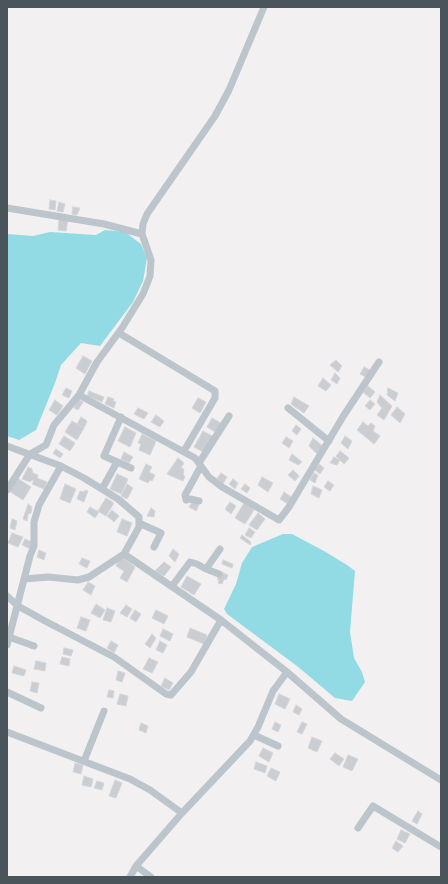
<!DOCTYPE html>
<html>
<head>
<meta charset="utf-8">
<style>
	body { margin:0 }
	#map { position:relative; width:448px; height:884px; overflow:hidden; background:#f2f0f0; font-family:Lato,sans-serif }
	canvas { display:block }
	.frame { position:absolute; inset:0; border:8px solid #49545b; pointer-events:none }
</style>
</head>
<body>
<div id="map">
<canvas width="448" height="884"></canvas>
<div class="frame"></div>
</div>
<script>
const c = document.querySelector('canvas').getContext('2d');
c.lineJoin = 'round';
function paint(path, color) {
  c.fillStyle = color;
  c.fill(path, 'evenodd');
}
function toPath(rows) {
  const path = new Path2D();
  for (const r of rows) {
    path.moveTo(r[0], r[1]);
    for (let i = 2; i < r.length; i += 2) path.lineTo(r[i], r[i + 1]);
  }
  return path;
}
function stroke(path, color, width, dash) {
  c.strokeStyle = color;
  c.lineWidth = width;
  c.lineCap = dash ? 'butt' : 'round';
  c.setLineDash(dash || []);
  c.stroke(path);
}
const water = toPath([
	[105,230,125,232,141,244,147,258,143,281,133,302,100,346,81,343,61,365,55,383,36,430,19,440,7,436,7,234,33,236,50,232,96,235],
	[283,534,292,534,324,551,347,565,355,571,350,632,354,658,362,672,365,682,352,701,335,698,297,666,227,614,224,609,236,584,242,563,252,547]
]);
const building = toPath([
	[50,200,56,201,55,210,49,209,50,200],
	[59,202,65,204,63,212,57,211,59,202],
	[73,207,80,208,77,215,72,214,73,207],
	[59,219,68,220,66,231,58,230,59,219],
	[83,356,92,361,85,374,76,368,83,356],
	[336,360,342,366,338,372,330,365,336,360],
	[364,367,372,371,368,378,360,374,364,367],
	[335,373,340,378,337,384,331,380,335,373],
	[323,378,331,385,326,391,318,386,323,378],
	[368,386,375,392,370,398,363,392,368,386],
	[66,388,72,391,69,398,62,395,66,388],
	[388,388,398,393,395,401,387,395,388,388],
	[89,391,104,397,102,402,87,396,89,391],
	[380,395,392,406,384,420,377,415,382,408,377,402,380,395],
	[108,397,114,399,113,401,116,402,114,408,105,404,108,397],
	[294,397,309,406,304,413,291,404,294,397],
	[198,398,206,402,200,413,192,408,198,398],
	[78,399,83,402,78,410,74,408,78,399],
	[55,400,63,406,57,415,49,410,55,400],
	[370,400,375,404,370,410,365,406,370,400],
	[397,407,405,414,400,423,391,415,397,407],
	[138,408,148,413,144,419,134,414,138,408],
	[156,415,164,421,160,427,151,422,156,415],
	[81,417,87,421,84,428,77,424,81,417],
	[212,418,221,423,215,432,207,427,212,418],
	[72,421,84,428,77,440,65,432,72,421],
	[363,422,368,426,371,423,375,426,373,431,380,436,374,444,357,430,363,422],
	[296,425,301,429,297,435,292,431,296,425],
	[125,427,136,433,130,447,118,441,125,427],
	[203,431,214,437,205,453,194,447,203,431],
	[142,434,156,441,150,455,139,450,141,444,138,443,142,434],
	[64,436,75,443,70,451,59,444,64,436],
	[345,436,352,441,348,449,341,443,345,436],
	[286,437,293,441,289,448,282,443,286,437],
	[313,438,324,447,319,456,309,446,313,438],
	[56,449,63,454,60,458,53,453,56,449],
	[340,451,349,458,344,464,336,456,340,451],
	[124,452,133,457,129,463,121,459,124,452],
	[292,454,302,462,298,465,289,460,292,454],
	[334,457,340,460,337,465,330,463,334,457],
	[178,458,184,463,181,468,184,469,183,474,185,477,183,481,167,474,178,458],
	[146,464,152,467,149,472,155,475,152,481,150,480,148,483,139,479,146,464],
	[319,464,324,468,320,474,315,470,319,464],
	[28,467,32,469,33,473,38,475,37,478,47,482,44,489,32,484,34,481,32,480,30,482,22,479,28,467],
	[293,470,299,476,295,481,288,475,293,470],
	[221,473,227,477,223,484,217,478,221,473],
	[314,473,318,475,315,483,310,480,314,473],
	[117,474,128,479,121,494,110,489,117,474],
	[262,477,273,483,268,492,258,485,262,477],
	[17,478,31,487,23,500,9,491,17,478],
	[233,479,238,483,235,489,229,484,233,479],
	[328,481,334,485,330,491,324,487,328,481],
	[65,484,76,489,70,503,60,499,65,484],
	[127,484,133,488,127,499,121,496,127,484],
	[245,484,250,488,247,493,241,489,245,484],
	[313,486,322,490,319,498,311,494,313,486],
	[85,490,88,491,84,502,77,499,80,491,84,492,85,490],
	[284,492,293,498,288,504,280,499,284,492],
	[106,498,114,503,106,516,98,511,106,498],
	[193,501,199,505,196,511,189,507,193,501],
	[230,502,236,506,231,514,225,509,230,502],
	[244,503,254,510,245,524,235,518,244,503],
	[28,504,32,507,31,513,28,514,27,521,23,519,28,504],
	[90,507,99,512,95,518,87,512,90,507],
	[151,508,155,511,154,517,147,516,151,508],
	[112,510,119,516,114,522,107,516,112,510],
	[258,513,265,519,257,530,249,525,258,513],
	[12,519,17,521,15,530,10,528,12,519],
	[122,519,132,523,127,536,117,532,122,519],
	[249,528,255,532,251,538,245,535,249,528],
	[12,533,23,537,18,547,8,543,12,533],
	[242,535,251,542,250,545,240,538,242,535],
	[25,539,34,543,31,549,22,545,25,539],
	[173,549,179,554,175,562,169,556,173,549],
	[39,550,46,553,44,560,37,557,39,550],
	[121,556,135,567,127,582,120,578,124,571,116,566,121,556],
	[82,558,90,561,87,568,79,564,82,558],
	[223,560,233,564,232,568,222,564,223,560],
	[164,562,171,567,164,576,155,571,164,562],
	[221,572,228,575,226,580,224,579,222,584,218,583,219,580,217,579,221,572],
	[187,576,201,584,194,595,181,587,187,576],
	[88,582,95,586,91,595,83,590,88,582],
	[96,604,105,610,100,618,91,613,96,604],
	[126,605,132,609,127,617,120,613,126,605],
	[107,608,115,611,111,622,103,620,107,608],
	[135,610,141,614,136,622,130,618,135,610],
	[156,610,168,616,164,624,152,618,156,610],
	[81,617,90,620,86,631,77,628,81,617],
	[190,628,207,635,204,644,187,637,190,628],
	[163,629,173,634,170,641,160,636,163,629],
	[152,634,156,638,150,648,145,644,152,634],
	[111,641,118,645,114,653,107,648,111,641],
	[160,641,167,645,163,653,156,650,160,641],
	[64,648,73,650,71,656,63,654,64,648],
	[62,657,70,659,69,666,60,664,62,657],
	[149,658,158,662,152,673,143,669,149,658],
	[36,661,46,663,45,671,34,669,36,661],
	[14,666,26,670,24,676,12,673,14,666],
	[118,671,125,673,122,682,116,680,118,671],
	[165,678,173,683,169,690,161,686,165,678],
	[32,682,39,683,37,693,30,691,32,682],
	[109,690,114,691,113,698,107,697,109,690],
	[120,694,128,696,126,706,117,704,120,694],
	[279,694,290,699,285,709,275,704,279,694],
	[296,705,302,709,299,715,293,712,296,705],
	[275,722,281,725,278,732,272,729,275,722],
	[302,722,307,724,302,734,297,732,302,722],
	[141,723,148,726,146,733,139,730,141,723],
	[312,737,322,741,317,752,308,748,312,737],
	[263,748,273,753,269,762,259,756,263,748],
	[335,753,344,759,339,766,330,759,335,753],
	[348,755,358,759,352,771,343,767,348,755],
	[256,762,267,766,265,773,254,769,256,762],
	[75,763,83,765,81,774,73,772,75,763],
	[271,768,280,772,276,781,267,776,271,768],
	[84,776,93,779,91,787,82,785,84,776],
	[115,780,122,783,116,798,109,796,115,780],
	[97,781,104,783,102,790,94,788,97,781],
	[418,811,422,814,417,824,412,821,418,811],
	[401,830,410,834,405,843,397,839,401,830],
	[396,841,403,846,398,852,392,848,396,841]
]);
const minor = toPath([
	[7,208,104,224,142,234],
	[119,333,215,391,215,398,184,451],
	[79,395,195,458,209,477,222,487,279,520,289,507,344,415,379,362],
	[288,408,329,441],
	[121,417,104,456,131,468],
	[7,446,61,466,84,478,118,499,139,517,139,527,124,554,89,577,78,580,48,577,24,579],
	[199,463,229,416],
	[102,489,117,462],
	[7,490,30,454,46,445,54,425,79,395,97,362,122,328,143,294,150,276,151,260,142,234,143,224,147,214,215,116,229,90,264,7],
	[199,501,190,499,186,500,185,495,201,466],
	[139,523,161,533,154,547],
	[124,554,221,620,287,672,341,719,441,780],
	[206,569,220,549],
	[172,586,190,562,197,564,206,569,219,574],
	[7,596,18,606,45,621,114,657,166,694,171,695,191,672,221,620],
	[9,637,34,646],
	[7,645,30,556,34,546,34,522,39,505,61,466],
	[7,692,41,708],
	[7,732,130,779,150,790,182,813],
	[254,735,278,746],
	[84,761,104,711],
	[358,828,373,806,441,847],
	[136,866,151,877],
	[130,877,136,866,182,813,250,741,258,727,273,691,287,672]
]);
paint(water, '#93dbe4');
paint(building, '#cacdd2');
stroke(building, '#d4d6da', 1);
stroke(minor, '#bcc5cb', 7);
</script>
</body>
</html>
